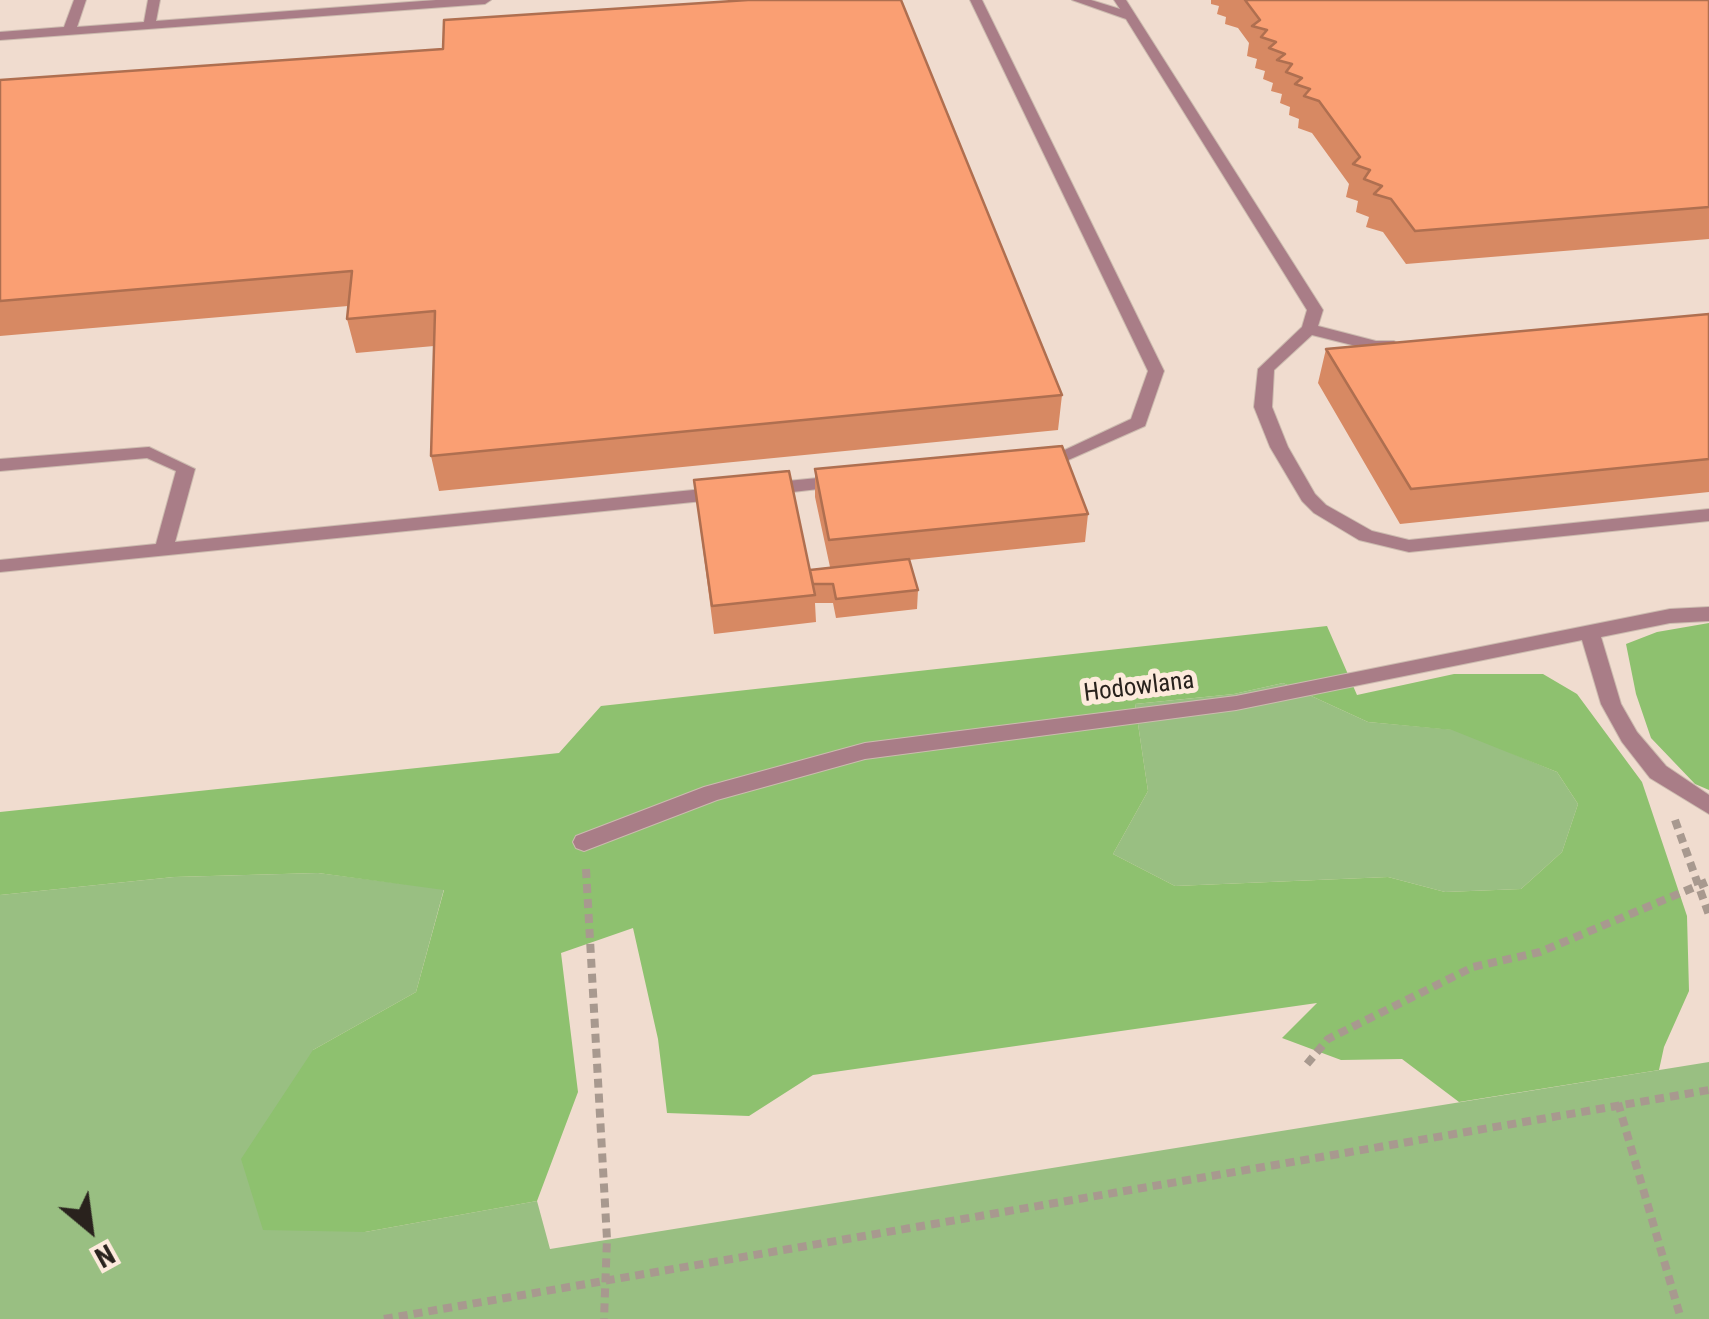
<!DOCTYPE html>
<html>
<head>
<meta charset="utf-8">
<style>
	body { margin:0 }
	#map { position:relative; width:1709px; height:1319px; overflow:hidden; background:#f0dccf; font-family:"Roboto Condensed",sans-serif }
	canvas { display:block }
	.north { position:absolute; left:40px; top:1179px; width:100px; height:100px; -webkit-text-stroke:8px #fdeadc; paint-order:stroke; rotate:151deg; font-size:28px; font-weight:700; line-height:40px; text-align:center; color:#29221d }
	.north::after { content:''; display:block; margin:auto; width:35px; height:45px; background:#29221d; clip-path:polygon(50% 0,100% 100%,50% 72%,0 100%) }
</style>
</head>
<body>
<div id="map">
<canvas width="1709" height="1319"></canvas>
<div class="north">N</div>
</div>
<script>
const c = document.querySelector('canvas').getContext('2d');
c.lineJoin = 'round';
function paint(path, color) {
  c.fillStyle = color;
  c.fill(path, 'evenodd');
}
function toPath(rows) {
  const path = new Path2D();
  for (const r of rows) {
    path.moveTo(r[0], r[1]);
    for (let i = 2; i < r.length; i += 2) path.lineTo(r[i], r[i + 1]);
  }
  return path;
}
function stroke(path, color, width, dash) {
  c.strokeStyle = color;
  c.lineWidth = width;
  c.lineCap = dash ? 'butt' : 'round';
  c.setLineDash(dash || []);
  c.stroke(path);
}
function label(font, color, halo, rows, align = 'center') {
  c.font = font + ' "Roboto Condensed",sans-serif';
  c.lineWidth = 10;
  c.setLineDash([]);
  c.textBaseline = 'middle';
  c.strokeStyle = halo;
  c.fillStyle = color;
  for (const [text, x, y, turn = 0] of rows) {
    c.save();
    c.translate(x, y);
    c.rotate((+turn || 0) * Math.PI / 180);
    c.textAlign = isNaN(turn) ? turn : align;
    if (halo) c.strokeText(text, 0, 0);
    c.fillText(text, 0, 0);
    c.restore();
  }
}
const green = toPath([
	[1283,683,1368,722,1456,730,1557,772,1578,804,1562,852,1521,889,1445,892,1388,877,1175,886,1113,854,1148,791,1135,704,1234,694],
	[318,873,444,889,416,992,313,1050,365,1232,537,1201,550,1249,1709,1062,1709,1319,0,1319,0,895,174,877]
]);
const forest = toPath([
	[1709,623,1709,790,1695,784,1651,738,1636,694,1626,644,1657,632],
	[1327,626,1357,695,1454,674,1543,674,1577,694,1642,782,1687,916,1689,991,1664,1047,1659,1070,1459,1102,1402,1059,1341,1060,1282,1038,1317,1003,813,1075,749,1116,667,1113,658,1039,633,928,561,953,578,1092,537,1201,365,1232,263,1230,241,1159,313,1050,416,992,444,890,318,873,174,877,0,895,0,812,559,753,601,706],
	[1283,683,1368,722,1452,730,1557,772,1578,804,1562,852,1521,889,1445,892,1388,877,1175,886,1113,854,1148,791,1135,704,1234,694]
]);
const path = toPath([
	[1675,820,1709,915],
	[586,869,607,1239,604,1319],
	[1307,1064,1328,1039,1473,967,1540,952,1709,881],
	[1618,1103,1681,1319],
	[384,1319,1709,1090]
]);
const lane = toPath([
	[74,0,86,0,77,27,144,22,148,0,160,0,156,21,436,0,491,0,485,4,0,40,0,32,64,27,74,0],
	[970,0,982,0,1164,371,1145,426,1057,465,1041,467,1032,461,1035,457,1054,455,1131,419,1148,371,970,0],
	[1072,0,1091,0,1120,9,1114,0,1126,0,1323,310,1318,326,1376,341,1394,341,1402,346,1394,351,1376,351,1312,335,1274,370,1272,407,1288,447,1315,494,1326,505,1372,531,1409,540,1709,509,1709,521,1409,552,1359,540,1314,513,1302,501,1270,447,1254,407,1258,369,1302,327,1307,310,1126,19,1072,0],
	[149,447,195,469,175,542,723,487,732,493,723,499,0,572,0,560,156,544,176,471,147,458,0,471,0,459,149,447],
	[838,476,847,482,844,486,767,495,758,489,767,483,838,476]
]);
const street = toPath([
	[1709,607,1709,621,1670,623,1601,637,1621,704,1637,732,1666,766,1709,795,1709,814,1650,778,1622,742,1601,704,1582,640,1236,710,865,759,717,800,584,851,576,848,573,842,576,836,704,787,865,743,1236,696,1670,609,1709,607]
]);
const wall = toPath([
	[1211,0,1709,0,1709,239,1406,264,1383,232,1366,227,1369,217,1356,212,1358,201,1346,197,1349,184,1312,133,1298,128,1299,119,1289,115,1290,107,1280,103,1282,94,1271,91,1273,83,1263,79,1265,71,1255,68,1257,59,1247,56,1249,43,1238,28,1225,24,1226,17,1217,14,1219,6,1211,4],
	[0,80,1062,395,1058,430,439,491,431,456,434,346,356,353,347,319,348,306,0,336],
	[1709,314,1709,492,1400,524,1318,383,1326,349],
	[815,469,1088,514,1085,542,909,560,918,590,917,609,836,618,833,603,815,603,816,622,714,634,694,480,810,570,830,567,815,497]
]);
const building = toPath([
	[748,0,901,0,1062,395,431,456,435,311,347,319,352,271,0,301,0,80,443,49,444,20,748,0],
	[1245,0,1709,0,1709,207,1415,231,1391,199,1374,194,1382,186,1364,179,1370,170,1353,164,1360,157,1319,101,1304,96,1310,89,1295,84,1302,78,1286,72,1292,64,1277,60,1285,54,1269,48,1276,42,1261,37,1267,30,1252,26,1260,20,1245,0],
	[1709,314,1709,459,1411,489,1326,349,1709,314],
	[1062,446,1088,514,829,540,815,469,1062,446],
	[789,471,815,595,712,606,694,480,789,471],
	[909,559,918,590,836,599,833,584,813,584,810,570,909,559]
]);
const streetNames = [
	["Hodowlana",1139,688,-7]
];
paint(green, '#99bf82');
paint(forest, '#8ec16f');
stroke(lane, '#ccbbaf', 2);
stroke(street, '#ccbbaf', 2);
stroke(path, '#a8998f', 8, [9, 6]);
paint(lane, '#a97d87');
paint(street, '#a97d87');
paint(wall, '#d78963');
paint(building, '#fa9f73');
stroke(building, '#af6f50', 2.5);
label('25px', '#29221d', '#fdeadc', streetNames);
</script>
</body>
</html>
